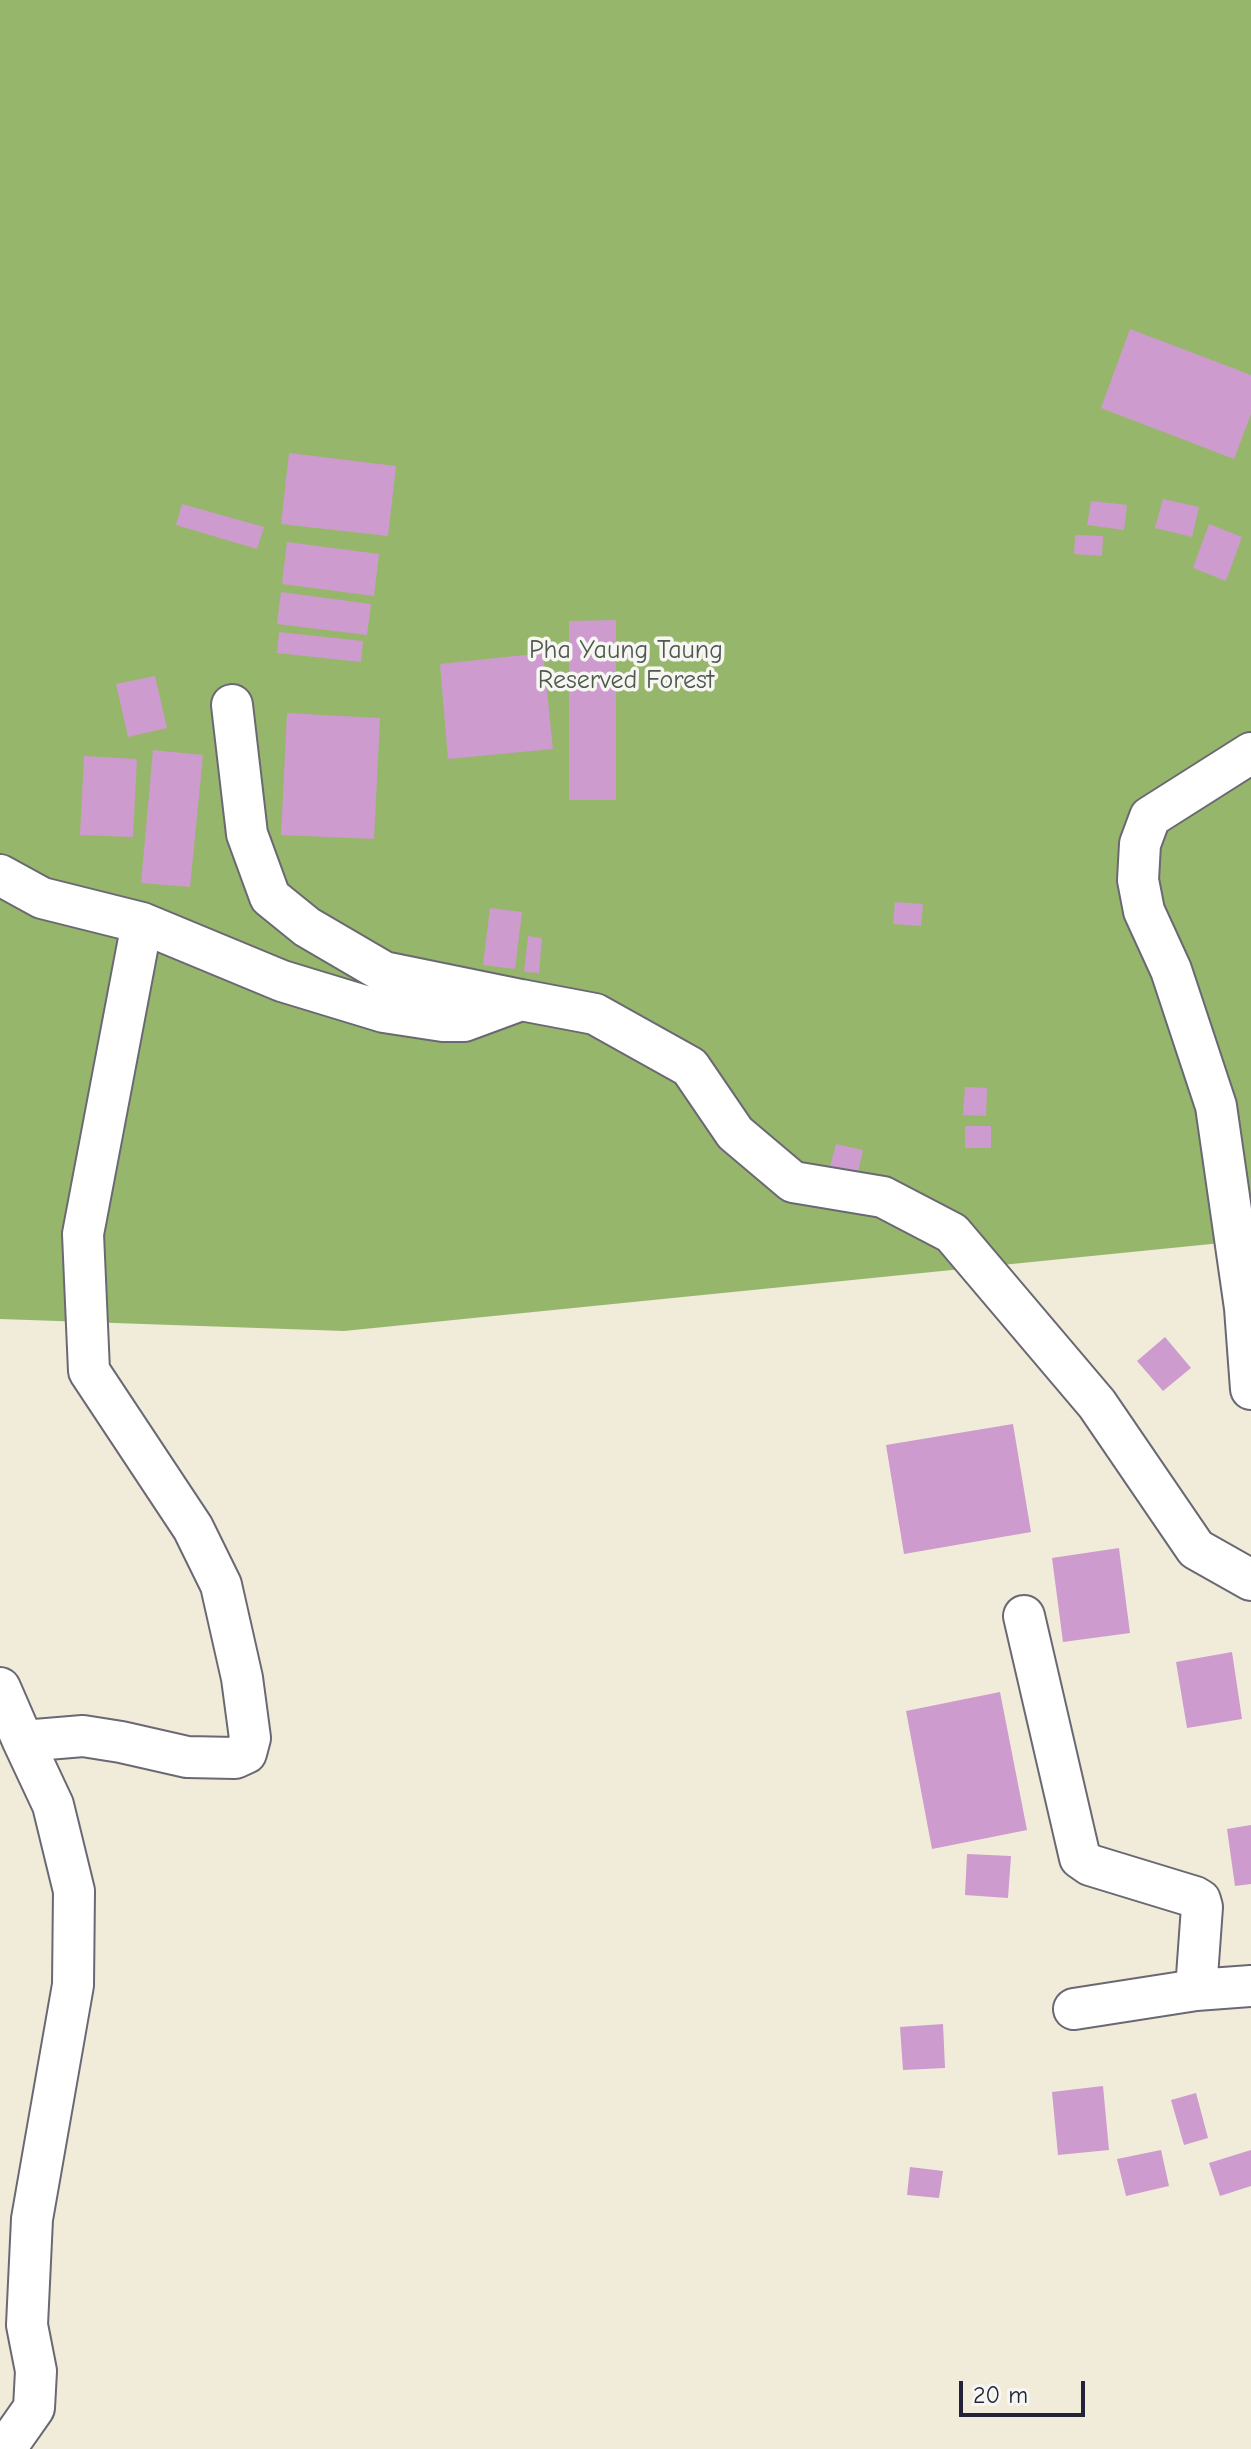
<!DOCTYPE html>
<html>
<head>
<meta charset="utf-8">
<style>
	body { margin:0 }
	#map { position:relative; width:1251px; height:2449px; overflow:hidden; background:#f1ebda; font-family:"Comic Neue",sans-serif }
	canvas { display:block }
	.scale { position:absolute; left:959px; top:2381px; width:126px; height:36px; box-sizing:border-box; border:4px solid #22223b; border-top:0; padding-left:10px; font-size:24px; line-height:28px; white-space:nowrap; color:#22223b; -webkit-text-stroke:6px #f6f6f2; paint-order:stroke }
</style>
</head>
<body>
<div id="map">
<canvas width="1251" height="2449"></canvas>
<div class="scale">20 m</div>
</div>
<script>
const c = document.querySelector('canvas').getContext('2d');
c.lineJoin = 'round';
function paint(path, color) {
  c.fillStyle = color;
  c.fill(path, 'evenodd');
}
function toPath(rows) {
  const path = new Path2D();
  for (const r of rows) {
    path.moveTo(r[0], r[1]);
    for (let i = 2; i < r.length; i += 2) path.lineTo(r[i], r[i + 1]);
  }
  return path;
}
function stroke(path, color, width, dash) {
  c.strokeStyle = color;
  c.lineWidth = width;
  c.lineCap = dash ? 'butt' : 'round';
  c.setLineDash(dash || []);
  c.stroke(path);
}
function label(font, color, halo, rows, align = 'center') {
  c.font = font + ' "Comic Neue",sans-serif';
  c.lineWidth = 7;
  c.setLineDash([]);
  c.textBaseline = 'middle';
  c.strokeStyle = halo;
  c.fillStyle = color;
  for (const [text, x, y, turn = 0] of rows) {
    c.save();
    c.translate(x, y);
    c.rotate((+turn || 0) * Math.PI / 180);
    c.textAlign = isNaN(turn) ? turn : align;
    if (halo) c.strokeText(text, 0, 0);
    c.fillText(text, 0, 0);
    c.restore();
  }
}
const forest = toPath([
	[0,0,1251,0,1251,1240,344,1331,0,1319]
]);
const building = toPath([
	[1130,329,1251,375,1251,414,1234,459,1101,408],
	[289,453,396,466,388,536,281,524],
	[1163,499,1199,507,1192,537,1155,528],
	[1091,501,1127,505,1124,530,1087,525],
	[182,504,264,527,257,549,176,525],
	[1209,524,1242,537,1226,581,1193,568],
	[1075,535,1103,536,1102,556,1074,554],
	[287,542,379,554,374,596,282,584],
	[281,592,371,604,367,635,277,624],
	[616,620,616,800,569,800,569,621],
	[279,632,363,641,361,662,277,653],
	[543,653,553,749,448,759,440,664],
	[155,676,167,728,128,737,116,684],
	[287,713,380,718,374,839,281,835],
	[153,750,203,755,190,887,141,883],
	[84,756,137,759,133,837,80,835],
	[895,902,923,904,921,926,893,924],
	[490,908,522,912,515,969,483,965],
	[528,936,542,938,539,973,524,972],
	[965,1087,987,1088,986,1116,963,1115],
	[965,1126,991,1126,991,1148,965,1148],
	[836,1144,863,1150,856,1181,828,1174],
	[1165,1337,1191,1368,1163,1391,1137,1361],
	[1013,1424,1031,1532,904,1554,886,1445],
	[1119,1548,1130,1633,1063,1642,1052,1558],
	[1232,1652,1242,1719,1187,1728,1176,1662],
	[1000,1692,1027,1830,932,1849,906,1711],
	[1251,1825,1251,1884,1235,1886,1227,1829],
	[967,1854,1011,1856,1008,1898,965,1895],
	[943,2024,945,2068,903,2070,900,2027],
	[1103,2086,1109,2150,1058,2155,1052,2092],
	[1196,2093,1208,2138,1184,2145,1171,2100],
	[1161,2150,1169,2186,1126,2196,1117,2159],
	[1251,2150,1251,2186,1220,2196,1209,2163],
	[910,2167,943,2171,939,2198,907,2195]
]);
const street = toPath([
	[232,705,247,834,270,897,307,927,384,972,521,1000],
	[1251,753,1150,817,1140,844,1138,880,1144,911,1171,970,1216,1106,1245,1308,1251,1389],
	[0,875,42,898,142,923,282,981,384,1012,443,1021,464,1021,521,1000,595,1014,690,1067,735,1133,793,1182,883,1197,952,1233,1097,1404,1196,1549,1251,1580],
	[1024,1616,1080,1858,1090,1865,1195,1897,1200,1900,1202,1907,1196,1990],
	[0,1688,23,1741],
	[1074,2009,1196,1990,1251,1986],
	[3,2449,8,2445,34,2408,36,2371,27,2325,32,2219,73,1985,74,1891,53,1805,23,1741,83,1736,121,1742,187,1757,235,1758,246,1753,250,1738,242,1678,221,1585,193,1528,89,1371,83,1234,142,923]
]);
const parkNames = [
	["Pha Yaung Taung",626,651],
	["Reserved Forest",626,681]
];
paint(forest, '#96b76b');
paint(building, '#cd9bcd');
stroke(street, '#6a6873', 44);
stroke(street, '#fff', 40);
label('26px', '#50584e', '#f6f6f2', parkNames);
</script>
</body>
</html>
